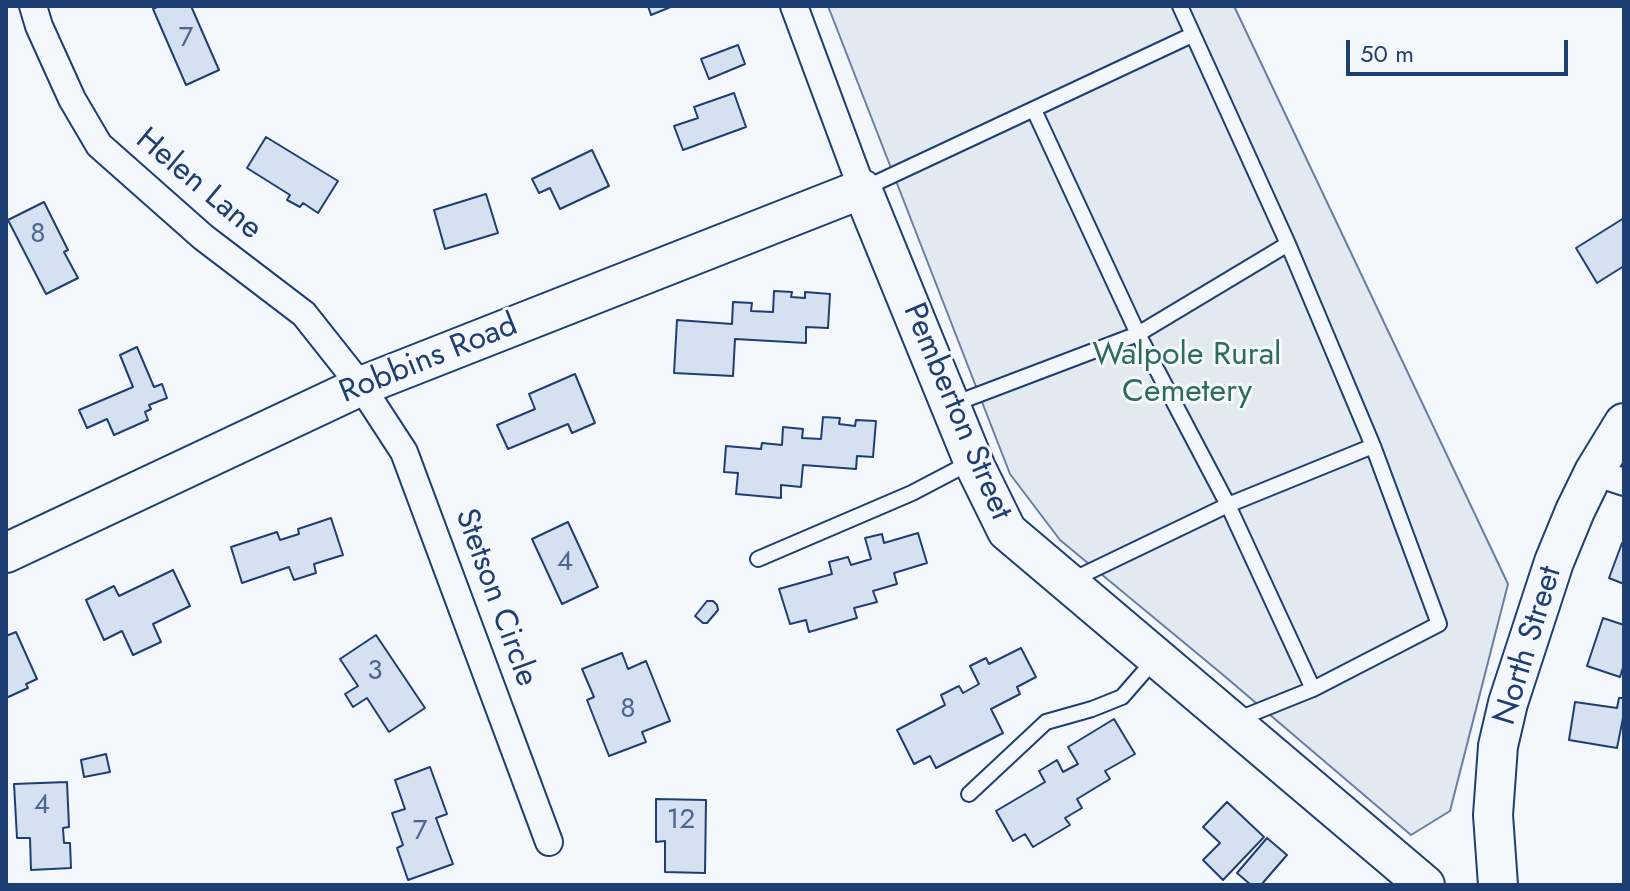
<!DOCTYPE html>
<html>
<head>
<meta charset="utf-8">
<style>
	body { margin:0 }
	#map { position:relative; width:1630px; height:891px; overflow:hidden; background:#f4f7fb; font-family:Jost,sans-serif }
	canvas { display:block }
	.frame { position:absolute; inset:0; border:8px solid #1d3f73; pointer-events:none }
	.scale { position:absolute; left:1346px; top:40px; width:222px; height:36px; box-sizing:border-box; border:4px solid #1d3f73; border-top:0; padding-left:10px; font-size:24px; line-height:28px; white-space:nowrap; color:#1d3f73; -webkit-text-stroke:6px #f4f7fb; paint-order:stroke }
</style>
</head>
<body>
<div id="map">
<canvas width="1630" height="891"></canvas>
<div class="frame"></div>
<div class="scale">50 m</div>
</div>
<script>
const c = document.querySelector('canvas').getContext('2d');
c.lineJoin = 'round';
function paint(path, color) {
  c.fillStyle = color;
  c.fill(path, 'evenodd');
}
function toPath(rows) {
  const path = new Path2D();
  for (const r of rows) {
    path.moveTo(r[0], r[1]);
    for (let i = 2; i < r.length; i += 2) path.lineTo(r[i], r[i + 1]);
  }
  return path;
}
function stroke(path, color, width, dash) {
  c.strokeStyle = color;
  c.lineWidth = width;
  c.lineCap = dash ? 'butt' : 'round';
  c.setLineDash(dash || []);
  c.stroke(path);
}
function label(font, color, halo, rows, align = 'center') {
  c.font = font + ' Jost,sans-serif';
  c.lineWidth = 6;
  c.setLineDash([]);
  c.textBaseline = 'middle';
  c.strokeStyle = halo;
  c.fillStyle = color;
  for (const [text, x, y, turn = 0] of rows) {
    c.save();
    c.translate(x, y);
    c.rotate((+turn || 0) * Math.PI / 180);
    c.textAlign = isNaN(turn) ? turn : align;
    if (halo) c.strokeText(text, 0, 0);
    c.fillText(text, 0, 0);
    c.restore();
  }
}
const green = toPath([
	[828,6,1234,6,1508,584,1450,811,1411,835,1222,674,1060,540,1010,474,828,6]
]);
const building = toPath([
	[159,6,191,6,219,70,186,85,153,9,159,6],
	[648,6,673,6,651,15,648,6],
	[738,45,745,64,709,79,701,59,738,45],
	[734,93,746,127,683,150,674,126,698,118,694,107,734,93],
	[266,137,338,181,318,213,303,203,300,207,287,200,290,195,247,168,266,137],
	[592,150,609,186,560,209,550,188,539,193,532,179,592,150],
	[486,194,498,233,445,249,434,210,486,194],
	[44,202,68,250,64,252,78,278,46,294,8,220,44,202],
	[1624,218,1624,266,1597,283,1576,248,1624,218],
	[774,291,792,292,791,297,805,298,805,292,830,294,828,328,806,327,806,343,735,339,733,376,674,373,677,320,732,324,733,302,752,303,751,311,773,312,774,291],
	[137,347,154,387,162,384,167,398,149,405,151,409,145,412,148,420,114,435,107,419,87,428,79,410,133,387,120,355,137,347],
	[575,374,595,423,572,433,568,424,508,449,497,425,535,409,529,394,575,374],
	[823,417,840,418,839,424,855,426,856,420,876,421,873,457,857,456,856,469,803,465,801,487,781,485,781,498,736,494,738,473,724,472,726,446,761,449,762,443,782,445,783,427,803,429,802,438,821,439,823,417],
	[331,518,343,555,314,564,316,573,294,580,289,567,242,583,231,547,277,532,280,540,299,534,298,529,331,518],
	[568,522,598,587,562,604,532,539,568,522],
	[918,533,927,563,894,573,897,584,873,591,877,602,854,608,857,618,809,632,806,620,790,624,779,589,832,574,829,562,848,557,851,565,871,559,865,538,882,534,884,543,918,533],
	[1622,543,1624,544,1624,584,1609,578,1622,543],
	[173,570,190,606,153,624,161,642,133,655,122,631,104,640,86,600,114,586,119,596,173,570],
	[707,601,713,601,717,605,718,610,707,623,703,623,695,616,707,601],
	[1603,618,1624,625,1624,664,1620,677,1587,666,1603,618],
	[16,632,37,679,26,684,28,688,6,698,6,636,16,632],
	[376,635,425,708,389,732,367,698,353,707,345,694,358,686,340,659,376,635],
	[1021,648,1036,677,1017,687,1020,694,991,709,1003,733,936,768,930,756,914,764,897,730,945,705,941,695,959,686,963,693,979,684,970,666,986,658,989,664,1021,648],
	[622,653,628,669,646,661,670,721,642,732,646,742,609,756,587,700,594,697,582,669,622,653],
	[1619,698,1624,698,1624,713,1617,748,1569,740,1575,702,1617,708,1619,698],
	[1114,719,1135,754,1105,771,1110,779,1077,799,1082,808,1065,818,1070,825,1033,847,1025,834,1013,841,996,811,1045,782,1039,771,1057,760,1063,772,1078,764,1068,747,1114,719],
	[106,754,110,772,84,777,81,760,106,754],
	[430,767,447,814,436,818,453,864,408,880,397,848,403,845,392,813,405,809,395,780,430,767],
	[67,782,69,827,63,828,64,843,70,843,71,868,31,870,30,838,17,838,14,784,67,782],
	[656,799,706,800,705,873,665,872,665,841,656,842,656,799],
	[1227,802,1264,837,1223,880,1203,860,1220,843,1203,827,1227,802],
	[1267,838,1287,855,1261,885,1251,885,1237,873,1267,838]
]);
const lane = toPath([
	[1180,6,1288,244],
	[863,189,1192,35],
	[951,405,1138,334,1034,110],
	[758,559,912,493,973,461],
	[1072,580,1228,505,1373,446],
	[1236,720,1313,689,1439,624,1373,446,1288,244,1138,334,1228,505,1313,689],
	[969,794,1046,722,1092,709,1122,697,1156,658]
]);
const street = toPath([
	[33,6,39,26,72,99,99,145,203,237,304,314,361,386,404,452,549,842],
	[794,6,862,189],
	[1594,472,1624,482]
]);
const secondary = toPath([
	[6,553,361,386,862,189,976,468,1007,531,1425,885],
	[1498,885,1493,815,1498,746,1508,703,1554,562,1575,511,1594,472,1624,423]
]);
const numberNames = [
	["7",186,39],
	["8",38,235],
	["4",565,563],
	["3",375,672],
	["8",628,710],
	["4",42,806],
	["12",681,821],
	["7",420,832]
];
const streetNames = [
	["Helen Lane",198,185,40],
	["Robbins Road",429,360,-22],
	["Pemberton Street",956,412,67],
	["Stetson Circle",495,598,70],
	["North Street",1529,646,-73]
];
const parkNames = [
	["Walpole Rural",1187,356],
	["Cemetery",1187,393]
];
paint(green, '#e3e9f0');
stroke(green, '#687fa3', 2);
paint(building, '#d5e0f0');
stroke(building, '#1d3f73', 2);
stroke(lane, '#1d3f73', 18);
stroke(street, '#1d3f73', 30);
stroke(secondary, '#1d3f73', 42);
stroke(lane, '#f4f7fb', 14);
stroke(street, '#f4f7fb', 26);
stroke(secondary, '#f4f7fb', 38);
label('28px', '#4b6792', null, numberNames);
label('32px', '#1d3f73', '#f4f7fb', streetNames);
label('32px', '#2c6c60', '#f4f7fb', parkNames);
</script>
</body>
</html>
